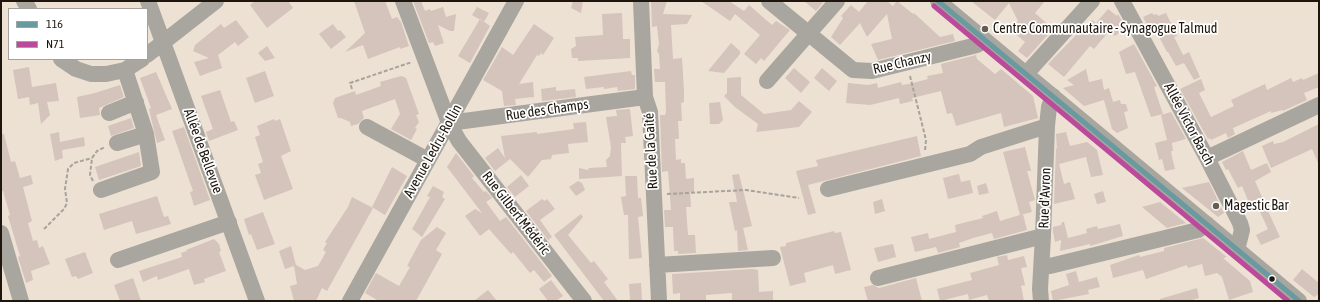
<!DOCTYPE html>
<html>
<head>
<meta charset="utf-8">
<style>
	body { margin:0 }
	#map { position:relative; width:1320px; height:302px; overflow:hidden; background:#ede1d3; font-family:"Asap Condensed",sans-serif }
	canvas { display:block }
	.frame { position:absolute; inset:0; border:2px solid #1e160d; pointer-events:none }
	.legend { position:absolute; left:8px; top:8px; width:140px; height:52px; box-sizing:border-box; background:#fff; border:1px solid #a5a29e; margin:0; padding:5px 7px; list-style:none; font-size:12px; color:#1e160d }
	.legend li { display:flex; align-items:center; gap:8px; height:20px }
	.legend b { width:20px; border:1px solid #a5a29e }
</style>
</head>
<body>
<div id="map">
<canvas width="1320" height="302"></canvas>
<div class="frame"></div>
<ul class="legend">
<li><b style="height:5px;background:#689aa0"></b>116</li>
<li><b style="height:5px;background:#bb4a9b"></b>N71</li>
</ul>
</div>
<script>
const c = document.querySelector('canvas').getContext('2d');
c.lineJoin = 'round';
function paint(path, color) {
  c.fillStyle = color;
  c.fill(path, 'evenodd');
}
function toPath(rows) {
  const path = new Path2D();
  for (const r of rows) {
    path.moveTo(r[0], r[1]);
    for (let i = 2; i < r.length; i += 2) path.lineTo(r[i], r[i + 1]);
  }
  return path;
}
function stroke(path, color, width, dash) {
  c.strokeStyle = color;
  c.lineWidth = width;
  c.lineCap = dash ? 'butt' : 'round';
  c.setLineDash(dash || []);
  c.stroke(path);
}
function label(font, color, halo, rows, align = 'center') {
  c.font = font + ' "Asap Condensed",sans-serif';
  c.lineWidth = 3.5;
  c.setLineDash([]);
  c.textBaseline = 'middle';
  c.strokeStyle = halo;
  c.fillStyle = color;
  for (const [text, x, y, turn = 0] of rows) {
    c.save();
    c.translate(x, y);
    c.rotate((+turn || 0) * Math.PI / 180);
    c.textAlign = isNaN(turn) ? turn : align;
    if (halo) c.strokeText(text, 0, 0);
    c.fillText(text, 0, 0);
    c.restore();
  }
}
const building = toPath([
	[255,1,288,1,293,8,267,28,250,5],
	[354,1,385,1,392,19,397,17,401,22,409,46,400,49,400,47,368,59,363,45,345,52,365,33],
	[413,1,421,1,425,11,430,9,431,11,443,7,446,17,456,14,454,31,450,31,438,25,444,43,435,46,433,42,429,43],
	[573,1,583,1,581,13,571,8],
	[651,1,667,1,663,14,692,15,687,24,671,25,673,59,682,58,684,91,684,102,681,103,682,121,678,121,679,139,675,139,676,160,681,159,681,163,685,163,686,179,694,178,694,192,690,192,691,207,686,207,688,235,695,235,696,253,678,254,678,251,674,251,673,227,665,227,664,210,671,210,668,171,662,172,660,115,665,115,666,112,665,82,655,82,654,69,660,69,659,54,657,51,659,44,657,26,652,27],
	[701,1,729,1,744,11,749,5,772,25,776,21,790,30,764,61,761,58,756,64,744,54,760,35,735,14,730,21],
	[804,1,824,1,816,11],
	[868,1,887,1,893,6,897,1,913,14,914,13,940,37,953,34,955,41,878,60,871,44,892,39,887,14,867,37,860,23,840,45,831,37,843,18,841,16,851,5,859,12],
	[971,1,1045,1,1035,13,1053,29,1027,58,1018,51,1025,42,1011,30,1018,21,1009,3,995,20],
	[477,7,489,13,484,22,472,15],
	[1108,9,1117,16,1118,14,1126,28,1115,36,1110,30,1094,49,1090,46,1064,77,1048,64,1077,34,1078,36,1092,20,1096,23],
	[622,13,623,39,630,39,630,58,578,61,578,58,572,58,571,49,576,46,575,37,603,35,602,14],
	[1152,13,1154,15,1157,14,1158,16,1166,13,1177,36,1174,37,1183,55,1189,52,1200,77,1194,80,1184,63,1176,66,1168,52,1167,52,1152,23,1147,25,1143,17],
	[480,19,490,26,470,63,458,56],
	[236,20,249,37,238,46,235,42,218,55,222,68,200,76,194,62,209,58,193,51,195,45,221,24,224,28],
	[333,24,338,31,340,30,346,37,331,49,319,34],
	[534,24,554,38,543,55,541,53,539,56,537,55,519,84,533,82,534,97,515,99,516,105,504,106,502,91,483,80,502,47,513,55],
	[731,43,740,51,740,54,724,73,708,71],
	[1134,44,1157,86,1154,87,1163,114,1151,117,1135,72,1126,74,1119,52],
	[267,46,275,58,265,61,258,53],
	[976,55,977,59,995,74,1001,69,1033,96,1038,118,1004,127,1001,113,956,126,952,113,947,114,941,91,912,98,913,101,900,104,899,98,870,105,846,103,848,83,868,85,877,83,878,88,901,82,902,85,909,84,928,79,927,76,943,73,941,64],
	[29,67,32,87,56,83,59,101,47,102,50,115,41,124,38,103,30,105,29,97,18,99,13,70],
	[794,68,810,82,801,93,785,78],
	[822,68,837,81,829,91,814,78],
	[1086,69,1089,82,1102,79,1104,90,1109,88,1113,102,1120,100,1121,104,1126,104,1128,111,1124,112,1128,128,1117,133,1112,129,1104,100,1084,106,1063,88,1074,85,1067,80],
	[265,71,274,96,255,103,246,78],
	[631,71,632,75,635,75,635,89,618,91,617,87,604,89,604,87,586,89,584,77],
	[156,72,172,109,156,115,165,140,157,143,151,118,149,109,151,108,140,78],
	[1319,73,1319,87,1304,93,1307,100,1283,111,1283,110,1271,113,1271,111,1233,128,1235,134,1228,138,1226,133,1211,140,1210,138,1208,139,1180,89,1201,79,1205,90,1199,93,1211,117,1234,106,1231,100,1265,84,1267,90,1291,78,1293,82,1302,78,1303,80],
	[401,76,406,78,419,114,416,115,419,122,415,128,417,129,411,140,391,129,400,114,395,99,362,111,364,118,358,124,351,126,350,122,341,118,338,118,333,103,335,98,355,91,356,95,381,86,380,82],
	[741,77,741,95,764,114,791,110,799,101,812,112,799,127,756,132,758,124,735,107,724,96,727,93,727,78],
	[120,85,124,97,99,108,100,115,80,118,77,97,95,93],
	[556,87,556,91,575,89,576,97,542,101,541,89],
	[220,90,231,122,234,121,238,130,209,141,206,132,213,129,201,96],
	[720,102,723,120,719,124,710,124,709,103],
	[630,109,633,136,625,137,626,143,621,143,622,176,579,179,579,168,588,170,589,168,607,167,606,160,610,156,611,147,606,117,617,116,616,110],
	[1171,112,1186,139,1172,143,1173,151,1171,151,1172,157,1175,169,1165,171,1162,159,1159,160,1155,143,1167,140,1161,115],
	[131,118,134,128,111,136,108,126],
	[274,119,275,121,280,119,291,151,281,156,293,189,264,200,255,175,261,173,258,164,263,162,255,137,260,135,257,126],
	[586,122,588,142,568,144,569,153,552,155,551,159,542,160,528,177,510,159,495,171,485,158,498,148,505,158,501,136,537,132,537,134,574,129,573,123],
	[1319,124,1319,165,1312,149,1271,168,1262,146,1273,141,1274,144,1283,142],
	[184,127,210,200,194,206,190,192,193,191,172,131],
	[59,132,60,142,84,137,85,146,62,150,63,158,55,161,50,134],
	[1066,132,1070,146,1087,142,1097,150,1103,175,1091,177,1086,157,1059,164,1064,184,1070,182,1075,199,1054,204,1056,148,1057,149,1056,134],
	[1,134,4,134,11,162,15,161,20,178,31,175,33,184,23,187,32,221,28,223,33,241,37,240,39,248,43,246,50,264,31,271,33,280,26,283,18,257,20,256,8,216,10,215,3,191,1,191],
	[917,136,921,156,808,185,816,213,808,215,796,171,818,166,816,160],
	[1025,147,1031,171,1027,171,1035,200,1029,202,1032,212,1020,215,1003,152],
	[1243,151,1251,170,1267,163,1271,172,1255,181,1262,197,1249,203,1242,186,1238,188,1228,169,1226,170,1222,162],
	[139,152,141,166,99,180,95,167],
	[456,153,474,176,472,178,484,192,486,191,492,198,486,202,500,221,506,217,552,276,544,282,534,270,530,273,513,252,511,254,489,229,480,236,465,216,475,209,482,213,447,167],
	[392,167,407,176,385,215,372,207],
	[739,174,752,226,743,228,748,250,738,251,737,230,735,231,729,202,737,202,732,175],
	[959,174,961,182,970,180,973,193,948,199,943,178],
	[521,175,529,186,515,197,507,187],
	[625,176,637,176,638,198,641,198,643,216,638,217,642,258,629,259,628,215,624,215,621,197,626,196],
	[578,181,582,183,585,190,576,196,569,187],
	[1209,182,1224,213,1218,217,1182,188],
	[986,183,989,193,979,195,977,186],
	[433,186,444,192,442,197,445,199,422,237,412,229,430,197,427,196],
	[1103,191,1106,202,1097,204,1094,194],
	[157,196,164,217,168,216,171,224,136,234,132,221,104,230,99,214],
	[352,197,373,208,357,237,327,291,322,288,316,301,294,301,290,286,297,284,294,266,285,269,279,251,291,246,296,265,305,270,318,266,326,252,323,250,327,243,325,242,348,207],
	[542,199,545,201,547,199,555,209,540,220,552,237,548,240,526,211],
	[882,199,885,211,875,214,873,202],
	[1160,202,1186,223,1167,228,1142,207],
	[1267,209,1280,237,1261,245,1256,235,1268,229,1260,212],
	[997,211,1000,221,1023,214,1027,230,994,239,992,233,973,238,959,243,960,247,938,253,936,247,915,252,911,237,928,233,929,239,956,232,955,225,983,218,982,216],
	[263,212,275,244,257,250,251,234,249,235,244,219],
	[581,214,583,217,568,235,591,263,594,261,608,279,604,282,618,301,604,301,554,235],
	[1062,222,1064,222,1068,238,1087,233,1086,229,1097,226,1098,229,1120,224,1123,236,1090,246,1090,244,1060,251,1061,240,1055,242,1053,232,1053,227,1061,225],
	[437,227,446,233,436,250,442,254,416,301,379,301,365,293,376,273,399,286,410,267,407,266,421,240],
	[834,231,835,233,841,232,851,270,835,274,833,265,804,273,806,282,790,286,780,247,786,246,786,243],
	[1203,238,1227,257,1223,258,1250,281,1253,292,1229,300,1222,277,1217,273,1205,276,1202,264,1188,268,1187,265,1146,279,1143,270,1113,278,1110,265,1139,255,1140,257,1164,251,1164,248],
	[214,239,219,244,221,251,219,252,226,271,204,279,205,282,194,285,189,269,158,280,157,276,143,282,139,271,182,257,181,253,187,251,186,250],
	[893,244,896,257,878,262,874,248],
	[85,252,93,273,78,279,76,276,72,277,65,259],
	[1007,255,1008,260,1024,256,1027,267,1021,268,1025,285,1021,286,1024,301,989,301,987,295,969,300,968,294,940,301,937,289,972,280,970,273,999,265,997,257],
	[752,269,758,270,759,292,773,291,773,301,732,301,732,293,706,295,706,301,680,301,680,293,673,294,672,274],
	[1302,269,1319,283,1319,294,1314,297,1293,280],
	[1076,271,1079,282,1097,277,1100,287,1088,290,1089,294,1053,301,1051,291,1069,285,1066,274],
	[133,278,141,301,120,301,114,285],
	[916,278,922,301,868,301,864,287,873,285,879,288],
	[551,280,563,296,556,301,548,301,539,289],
	[641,283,642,300,630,300,629,284],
	[1197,288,1199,298,1188,301,1160,301,1160,299],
	[488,290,497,301,474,301]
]);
const path = toPath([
	[910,76,926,140,925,151],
	[352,89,350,83,412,62],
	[93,181,90,175,92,158,97,151,105,147],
	[667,194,746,190,799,198],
	[44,229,64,209,67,203,65,189,68,169,74,163,92,158]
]);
const minor = toPath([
	[24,1,29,9],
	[148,1,257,301],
	[403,1,449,123,459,141,584,301],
	[641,1,645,97,650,112,659,301],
	[769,1,853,70,872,71,977,45,985,40],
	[938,1,1299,301],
	[1122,1,1207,158,1240,223,1242,230,1237,250],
	[147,55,216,1],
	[61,59,76,69,91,74,106,74,125,70,142,59],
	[1026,74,1092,1],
	[767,81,837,1],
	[109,113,136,102],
	[449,123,645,97],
	[367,127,428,160],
	[117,143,146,134],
	[1207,158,1319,105],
	[828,189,970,154,981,147,1047,126],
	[101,190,152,172,146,134,125,70],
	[1,233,21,301],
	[118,260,229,222],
	[1042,264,1050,266,1198,230,1207,224],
	[657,265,773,258],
	[878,278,1043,236],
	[350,301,516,1],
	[1041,301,1040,289,1043,236,1047,126,1049,107,1053,96]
]);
const bus1 = toPath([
	[938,1,1299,301]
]);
const bus2 = toPath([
	[934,6,1288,301]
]);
const markers = [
	[985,29,4,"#665d52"],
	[1216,206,4,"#665d52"],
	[1272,279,3.5,"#1e160d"]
];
const poiNames = [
	["Centre Communautaire - Synagogue Talmud",993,29],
	["Magestic Bar",1224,206]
];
const streetNames = [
	["Rue Chanzy",902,63,-13],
	["Rue des Champs",547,110,-8],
	["Allée Victor Basch",1189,124,62],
	["Allée de Bellevue",203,151,70],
	["Avenue Ledru-Rollin",433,151,-61],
	["Rue de la Gaîté",651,151,-93],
	["Rue d'Avron",1045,198,-88],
	["Rue Gilbert Médéric",516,213,52]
];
paint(building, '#d4c4bb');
stroke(path, '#a8a39c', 2, [4, 2]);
stroke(minor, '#a9a69f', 16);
stroke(bus1, '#689aa0', 5);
stroke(bus2, '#bb4a9b', 5);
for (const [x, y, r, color] of markers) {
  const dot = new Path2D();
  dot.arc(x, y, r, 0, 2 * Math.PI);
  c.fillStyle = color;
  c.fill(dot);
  stroke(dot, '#fff', 1.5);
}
label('14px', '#1e160d', '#fff', poiNames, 'left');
label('14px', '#1e160d', '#fff', streetNames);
</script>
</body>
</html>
